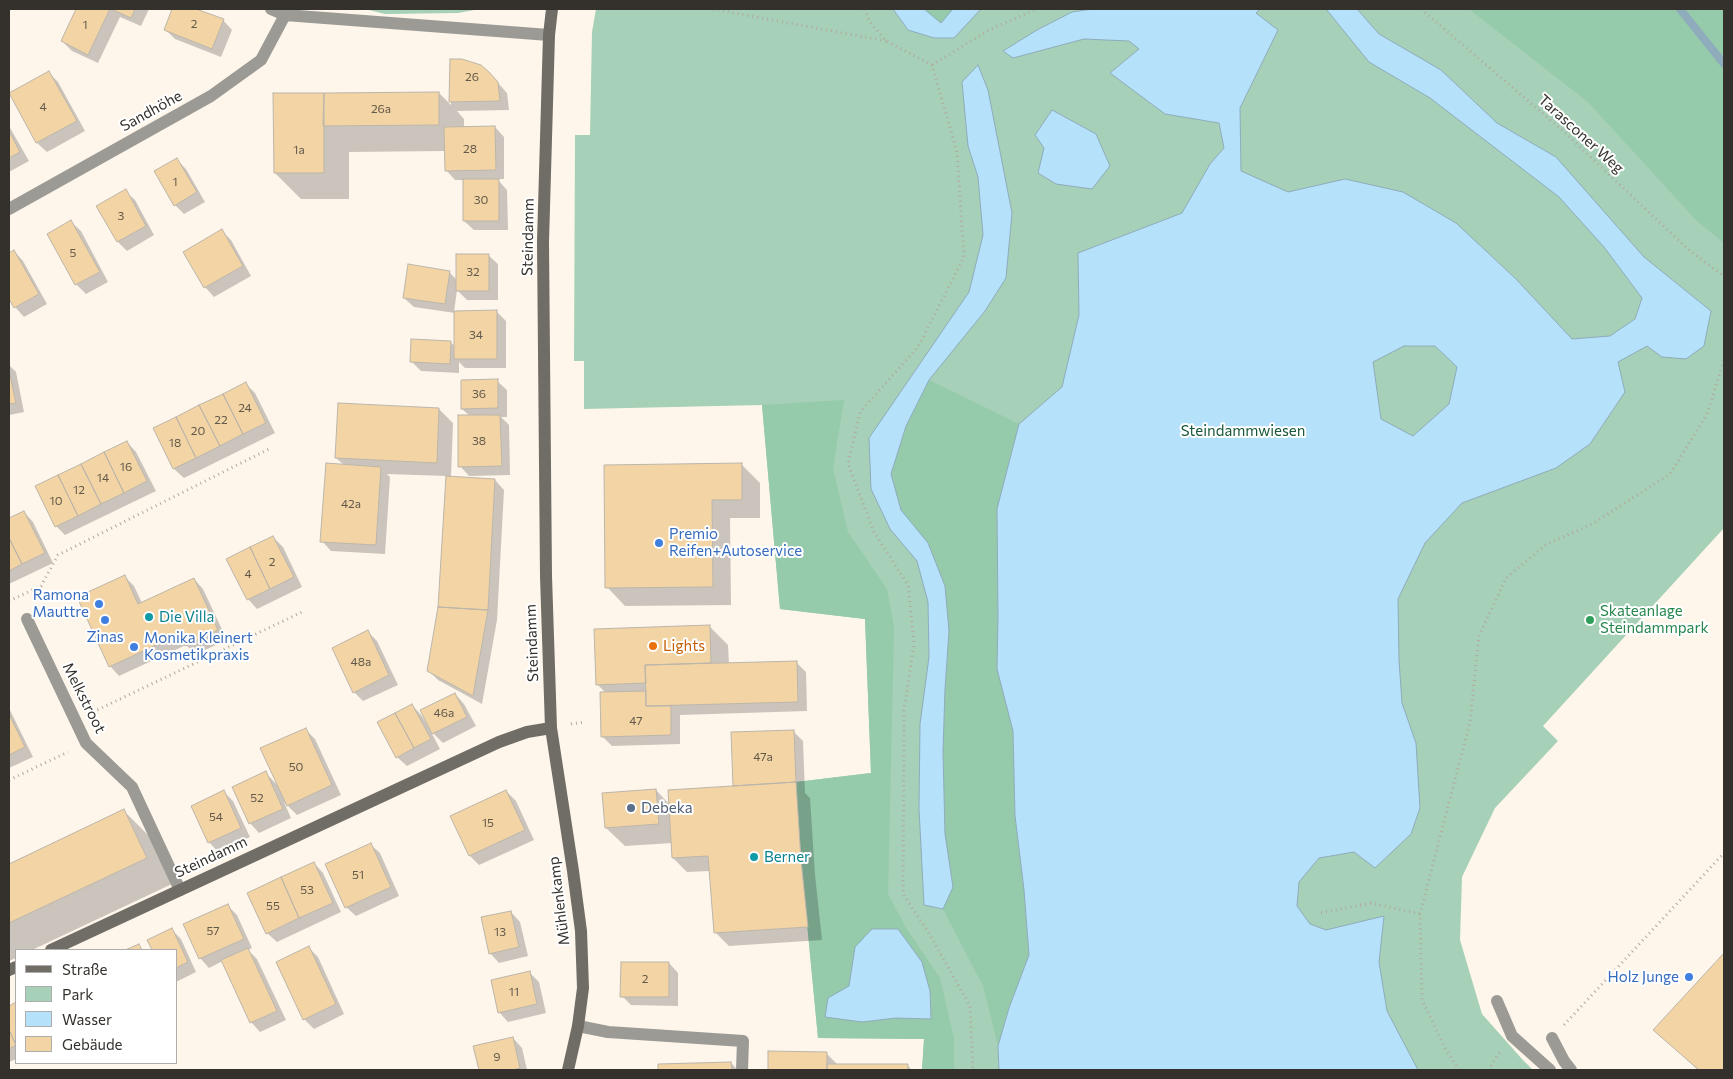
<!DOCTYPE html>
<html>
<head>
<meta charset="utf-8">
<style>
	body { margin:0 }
	#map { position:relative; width:1733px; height:1079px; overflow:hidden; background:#fef6eb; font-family:Commissioner,sans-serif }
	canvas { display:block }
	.frame { position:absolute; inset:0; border:10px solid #34312c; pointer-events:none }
	.legend { position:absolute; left:15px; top:949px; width:162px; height:115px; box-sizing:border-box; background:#fff; border:1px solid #aeadab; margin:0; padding:6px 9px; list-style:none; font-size:15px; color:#34312c }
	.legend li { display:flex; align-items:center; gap:10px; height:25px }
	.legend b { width:25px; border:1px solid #aeadab }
</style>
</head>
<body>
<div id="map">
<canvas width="1733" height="1079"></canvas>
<div class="frame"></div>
<ul class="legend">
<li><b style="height:6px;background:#706d66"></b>Straße</li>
<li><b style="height:14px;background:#a6d0b7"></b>Park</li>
<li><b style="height:14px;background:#b6e1fa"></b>Wasser</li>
<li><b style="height:14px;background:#f2d4a5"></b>Gebäude</li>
</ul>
</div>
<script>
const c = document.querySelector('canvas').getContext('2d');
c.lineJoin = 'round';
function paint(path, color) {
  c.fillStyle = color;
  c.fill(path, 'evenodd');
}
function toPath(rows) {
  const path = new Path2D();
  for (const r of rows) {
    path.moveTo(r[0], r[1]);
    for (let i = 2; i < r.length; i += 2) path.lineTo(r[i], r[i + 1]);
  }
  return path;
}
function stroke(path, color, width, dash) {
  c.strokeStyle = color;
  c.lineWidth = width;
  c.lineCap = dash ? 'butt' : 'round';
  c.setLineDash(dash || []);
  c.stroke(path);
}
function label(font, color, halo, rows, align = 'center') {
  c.font = font + ' Commissioner,sans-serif';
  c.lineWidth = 4;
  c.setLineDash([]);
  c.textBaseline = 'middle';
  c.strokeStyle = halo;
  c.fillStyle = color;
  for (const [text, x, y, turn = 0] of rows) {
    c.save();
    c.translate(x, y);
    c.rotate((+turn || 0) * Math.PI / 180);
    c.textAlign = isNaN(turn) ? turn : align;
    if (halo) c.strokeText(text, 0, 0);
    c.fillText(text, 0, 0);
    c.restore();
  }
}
const green = toPath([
	[365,9,480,9,458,13,385,14],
	[596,9,1724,9,1724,528,1543,726,1558,741,1495,808,1462,877,1460,940,1482,1014,1522,1059,1533,1070,922,1070,924,1039,818,1038,801,860,796,782,871,773,865,619,780,609,762,405,584,409,584,361,574,361,575,135,590,135,592,32]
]);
const forest = toPath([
	[924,9,953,9,941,23],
	[1469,9,1724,9,1724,243,1697,221,1588,102],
	[929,380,1019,424,997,509,998,617,997,669,1013,731,1015,816,1024,890,1029,955,1009,1008,998,1046,983,986,943,909,953,887,945,834,943,752,945,689,949,631,928,543,901,510,891,474,906,426],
	[844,400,833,468,848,532,887,589,894,627,888,894,906,928,940,978,954,1039,954,1070,922,1070,924,1039,818,1038,801,860,796,782,871,773,865,619,780,609,762,405]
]);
const water = toPath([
	[893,9,924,9,941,23,953,9,981,9,954,38,934,38,908,30,893,9],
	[1092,9,1260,9,1256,13,1278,30,1240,108,1241,171,1288,192,1345,179,1403,192,1456,223,1516,279,1572,339,1610,336,1635,319,1642,298,1604,247,1559,197,1430,98,1369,62,1326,9,1357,9,1379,34,1441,70,1497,123,1556,157,1644,257,1711,311,1704,346,1686,359,1662,357,1647,346,1618,362,1625,392,1590,444,1556,468,1462,503,1425,543,1398,599,1399,660,1402,703,1416,743,1420,808,1411,834,1375,868,1354,852,1319,858,1299,882,1297,906,1310,924,1326,930,1384,916,1379,962,1387,1011,1418,1070,999,1070,998,1046,1009,1008,1029,955,1024,890,1015,816,1013,731,997,669,998,617,997,509,1019,424,1062,387,1079,315,1078,253,1182,213,1210,164,1224,148,1219,123,1165,114,1110,73,1139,49,1129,41,1084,39,1013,58,1003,51,1037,30,1072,12,1092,9],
	[1404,346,1435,346,1457,367,1449,404,1413,436,1381,419,1373,362,1404,346],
	[978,65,988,90,1012,213,1006,278,985,311,929,380,906,426,891,474,901,510,928,543,945,586,949,631,945,689,943,752,945,834,953,887,943,909,924,905,919,809,920,724,929,657,928,602,917,561,890,529,871,489,869,438,969,292,983,235,978,177,968,146,962,82,978,65],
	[1052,110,1096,134,1110,166,1092,189,1056,184,1038,173,1044,148,1035,135,1052,110],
	[872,929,898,929,922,962,930,991,931,1019,896,1018,862,1022,825,1017,828,998,849,986,855,947,872,929]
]);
const shadow = toPath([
	[77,9,149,9,141,26,120,17,98,63,72,51,62,41],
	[174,9,193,9,223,20,232,30,221,57,175,39,165,29],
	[451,60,489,73,507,93,509,110,457,111,464,119,464,128,495,127,504,137,504,179,497,179,507,190,508,230,474,230,464,221,464,180,455,180,446,170,446,151,349,152,349,199,301,199,275,173,275,95,439,93,451,105],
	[49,73,58,82,85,131,47,152,37,143,10,94],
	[9,126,29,161,9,172],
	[177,160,186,169,205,202,184,214,175,205],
	[125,191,135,200,154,235,127,251,118,242],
	[71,222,81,231,108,282,86,294,77,285,49,234],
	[222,231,231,240,251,276,214,297,205,287],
	[14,251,23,261,47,304,24,317,15,307,9,296,9,254],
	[488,255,498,264,498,300,467,300,457,290,454,312,496,311,506,321,506,368,465,368,459,362,459,373,421,371,412,362,450,342,456,347,455,313,414,307,404,298,449,272,457,280],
	[9,365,16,372,24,412,9,415],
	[497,381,507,390,507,417,501,417,509,425,510,475,469,476,460,466,470,416,462,409],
	[246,384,255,393,275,433,184,478,174,469,155,429],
	[439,409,453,423,451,477,495,480,504,490,497,620,482,704,438,680,428,670,439,607,447,476,387,474,390,477,385,554,331,551,322,541,344,465,336,458],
	[127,442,136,452,156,491,65,535,56,526],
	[741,464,760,483,760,518,730,518,731,605,625,606,607,587],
	[24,512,33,522,53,563,9,584,9,519],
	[273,537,283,547,302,587,257,609,248,599],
	[124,576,134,586,142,603,194,579,203,589,227,640,196,654,186,645,119,676,110,666],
	[710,627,728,645,729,664,796,662,806,672,807,711,680,715,680,744,612,746,602,736,606,693,597,684],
	[368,632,377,641,398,685,363,701,354,692],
	[455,694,464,704,476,726,443,743,430,730,440,749,407,766,397,757,412,705,421,715,427,724],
	[9,708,33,757,9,768],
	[305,729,315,739,341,795,297,815,284,802,291,818,259,833,250,823,266,773,278,786],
	[793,731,803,741,805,793,810,798,815,875,822,940,729,946,715,932,710,871,687,872,673,858,672,843,625,846,606,828,656,790,670,805,734,787],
	[506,791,516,801,534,840,479,865,470,856],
	[224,792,233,801,250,837,218,852,209,842],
	[124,811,150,837,172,884,32,950,16,950,16,958,9,961,9,865],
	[370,844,380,853,399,896,356,916,346,907],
	[314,863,323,873,341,912,277,942,267,933],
	[227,905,237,915,252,948,248,950,257,959,286,1020,260,1032,251,1022,223,961,209,968,200,958],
	[511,912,520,922,528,956,499,963,490,953],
	[172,930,181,939,196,972,176,982,176,950,153,950,149,940],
	[309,948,318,957,344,1014,314,1029,304,1019],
	[1724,955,1724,1070,1698,1070,1655,1030],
	[669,963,678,973,678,1006,631,1005,622,996],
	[530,973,539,982,546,1013,508,1022,499,1012],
	[16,1003,16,1059,9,1062,9,1007],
	[513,1038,522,1048,527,1070,480,1070,475,1047],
	[769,1052,826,1053,838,1065,907,1065,912,1070,769,1070],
	[731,1063,738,1070,659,1070,659,1065]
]);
const stream = toPath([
	[1680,9,1724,64]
]);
const building = toPath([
	[76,9,110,9,88,55,61,41,76,9],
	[111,9,135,9,131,18,111,9],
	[172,9,196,9,224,19,212,49,164,30,172,9],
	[450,59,462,59,481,65,489,72,498,82,500,101,449,102,450,59],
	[49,71,77,121,36,143,9,93,49,71],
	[439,92,439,125,323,126,324,93,439,92],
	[273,93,324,93,324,173,274,173,273,93],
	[495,126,496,170,445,171,444,127,495,126],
	[9,131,20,152,9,158,9,131],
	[177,158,197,192,174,206,154,171,177,158],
	[463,179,499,179,499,221,463,221,463,179],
	[126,189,146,226,117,242,96,206,126,189],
	[71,220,100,272,75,285,47,234,71,220],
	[222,229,243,266,204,288,183,252,222,229],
	[14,250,39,294,14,308,9,299,9,253,14,250],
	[456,254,489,254,489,291,456,291,456,254],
	[408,264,450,271,445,304,403,298,408,264],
	[497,310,497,359,454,359,454,311,497,310],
	[411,339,451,341,450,364,410,362,411,339],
	[9,370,16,403,9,404,9,370],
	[498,379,498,408,461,409,461,380,498,379],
	[246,382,266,423,243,434,223,394,246,382],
	[223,394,243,434,220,446,199,405,223,394],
	[338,403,439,408,437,463,335,458,338,403],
	[199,405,220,446,196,458,176,417,199,405],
	[458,415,500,415,502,466,458,467,458,415],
	[176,417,196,458,173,469,153,428,176,417],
	[127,441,147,481,124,493,104,452,127,441],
	[104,452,124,493,101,504,81,464,104,452],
	[326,463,381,467,376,545,320,542,326,463],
	[742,463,742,500,712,500,713,587,605,588,604,465,742,463],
	[81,464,101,504,78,516,58,475,81,464],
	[58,475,78,516,55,527,35,486,58,475],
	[446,476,495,479,488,610,438,607,446,476],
	[24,511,45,553,22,564,9,538,9,518,24,511],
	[273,536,294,577,270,589,250,547,273,536],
	[9,538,22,564,9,571,9,538],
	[250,547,270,589,247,600,226,559,250,547],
	[125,575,138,604,194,578,218,630,185,646,180,634,109,667,77,597,125,575],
	[438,607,488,610,473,696,427,671,438,607],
	[710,625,711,663,645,665,646,683,596,685,594,629,710,625],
	[368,630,389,675,353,693,332,648,368,630],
	[797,661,798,702,646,706,645,665,797,661],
	[646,691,646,706,671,706,671,735,601,737,600,692,646,691],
	[455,693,467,717,432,734,420,710,455,693],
	[412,704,431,739,414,748,395,713,412,704],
	[395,713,414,748,396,758,377,722,395,713],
	[9,714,25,747,9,755,9,714],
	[306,728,332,785,287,806,260,748,306,728],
	[794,730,796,782,733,786,731,732,794,730],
	[266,771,283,809,249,824,232,787,266,771],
	[796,782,801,860,808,927,714,933,708,856,672,858,668,790,796,782],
	[656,789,659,824,605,828,602,793,656,789],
	[224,790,241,828,208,843,191,806,224,790],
	[506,790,525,830,469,856,450,816,506,790],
	[124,809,147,858,9,923,9,864,124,809],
	[371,843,391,887,345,908,325,864,371,843],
	[314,862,333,903,299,918,281,877,314,862],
	[281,877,299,918,266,934,247,893,281,877],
	[228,904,244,939,199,959,183,924,228,904],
	[511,911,519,947,489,954,481,917,511,911],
	[172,928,188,962,176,968,176,950,152,950,147,940,172,928],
	[139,944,142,950,125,950,139,944],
	[309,946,336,1004,303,1020,276,962,309,946],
	[248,948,277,1011,250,1023,221,960,248,948],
	[1724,953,1724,1070,1699,1070,1653,1030,1724,953],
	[621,962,669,962,669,997,620,997,621,962],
	[530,971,537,1004,498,1013,491,980,530,971],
	[16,1002,16,1045,9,1030,9,1006,16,1002],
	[9,1030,16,1045,9,1049,9,1030],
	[513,1037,520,1068,513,1070,479,1070,473,1046,513,1037],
	[768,1051,827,1052,827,1070,768,1070,768,1051],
	[731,1062,732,1070,658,1070,658,1064,731,1062],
	[827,1064,908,1064,908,1070,827,1070,827,1064]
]);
const path = toPath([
	[713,9,886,41],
	[865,9,870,22,886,41,932,65,957,152,964,257,918,347,860,412,848,464,874,532,908,585,914,643,904,711,903,894,930,935,970,1006,973,1070],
	[1421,9,1562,130,1690,251,1724,276],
	[932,65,989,30,1037,9],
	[9,601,41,586,58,555,271,448],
	[93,712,302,612],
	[571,724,585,722],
	[9,780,68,752],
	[1321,913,1371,903,1420,914],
	[1564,1025,1724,853],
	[1459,1070,1445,1048,1422,1000,1420,914,1470,722,1479,636,1506,578,1547,544,1592,524,1670,474,1707,414,1724,360],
	[1488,1070,1500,1052]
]);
const lane = toPath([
	[578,1026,608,1032,743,1041,742,1070]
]);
const street = toPath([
	[271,9,285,15,549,35],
	[9,209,211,96,261,60,285,15],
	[27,619,86,743,132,787,180,890],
	[1497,1001,1512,1036,1550,1070],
	[1552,1038,1564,1061,1571,1070]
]);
const secondary = toPath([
	[552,9,549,35,543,242,546,576,551,728,573,871,581,931,583,988,578,1026,568,1070],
	[51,950,499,742,527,732,551,728],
	[9,970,16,967]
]);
const markers = [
	[659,543,5,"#3f7fe0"],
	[99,604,5,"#3f7fe0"],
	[149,617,5,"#0f9aa8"],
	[105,620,5,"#3f7fe0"],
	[1590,620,5,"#2e9e5b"],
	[653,646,5,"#e8710a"],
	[134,647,5,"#3f7fe0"],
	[631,808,5,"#5c6f8a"],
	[754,857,5,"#0f9aa8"],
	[1689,977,5,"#3f7fe0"]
];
const numberNames = [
	["2",194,24],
	["1",85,25],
	["26",472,77],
	["4",43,107],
	["26a",381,109],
	["28",470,149],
	["1a",299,150],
	["1",175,182],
	["30",481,200],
	["3",121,216],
	["5",73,253],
	["32",473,272],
	["34",476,335],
	["36",479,394],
	["24",245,408],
	["22",221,420],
	["20",198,431],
	["38",479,441],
	["18",175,443],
	["16",126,467],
	["14",103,478],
	["12",79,490],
	["10",56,501],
	["42a",351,504],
	["2",272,562],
	["4",248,574],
	["48a",361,662],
	["46a",444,713],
	["47",636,721],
	["47a",763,757],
	["50",296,767],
	["52",257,798],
	["54",216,817],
	["15",488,823],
	["51",358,875],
	["53",307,890],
	["55",273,906],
	["57",213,931],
	["13",500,932],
	["2",645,979],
	["11",514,992],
	["9",497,1057]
];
const streetNames = [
	["Sandhöhe",151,111,-29],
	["Tarasconer Weg",1581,134,42],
	["Steindamm",528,237,-89],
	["Steindamm",532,643,-92],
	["Melkstroot",84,698,63],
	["Steindamm",211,857,-25],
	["Mühlenkamp",559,901,-97]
];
const parkNames = [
	["Steindammwiesen",1243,431]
];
const shopNames = [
	["Premio",669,534],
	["Reifen+Autoservice",669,551],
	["Ramona",89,595,"right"],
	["Mauttre",89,612,"right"],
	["Zinas",105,637,"center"],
	["Monika Kleinert",144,638],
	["Kosmetikpraxis",144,655],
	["Holz Junge",1679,977,"right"]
];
const leisureNames = [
	["Skateanlage",1600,611],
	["Steindammpark",1600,628]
];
const cultureNames = [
	["Die Villa",159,617],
	["Berner",764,857]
];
const foodNames = [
	["Lights",663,646]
];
const serviceNames = [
	["Debeka",641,808]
];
paint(green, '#a6d0b7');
paint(forest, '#95caab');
paint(water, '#b6e1fa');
stroke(water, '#8facbc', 1);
paint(shadow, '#0003');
stroke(stream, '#8facbc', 8);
paint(building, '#f2d4a5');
stroke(building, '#bcb5aa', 1);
stroke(path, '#b0a9a1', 3, [1, 4]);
stroke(lane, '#9b9a94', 12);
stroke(street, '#9b9a94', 12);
stroke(secondary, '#706d66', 12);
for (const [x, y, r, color] of markers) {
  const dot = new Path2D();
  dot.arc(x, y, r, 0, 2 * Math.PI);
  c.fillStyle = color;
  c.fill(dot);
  stroke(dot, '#fff', 2);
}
label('12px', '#645a4a', null, numberNames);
label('15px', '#34312c', '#fff', streetNames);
label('15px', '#175639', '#fff', parkNames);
label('15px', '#366cbe', '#fff', shopNames, 'left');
label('15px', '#27864d', '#fff', leisureNames, 'left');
label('15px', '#0d838f', '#fff', cultureNames, 'left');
label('15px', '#c56008', '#fff', foodNames, 'left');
label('15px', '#4e5e75', '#fff', serviceNames, 'left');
</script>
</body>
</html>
